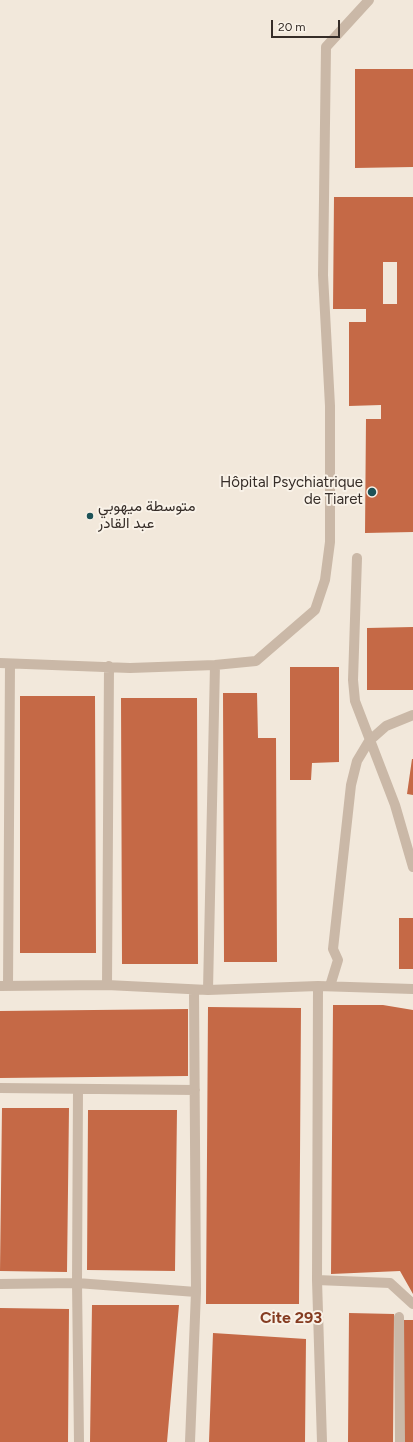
<!DOCTYPE html>
<html>
<head>
<meta charset="utf-8">
<style>
	body { margin:0 }
	#map { position:relative; width:413px; height:1442px; overflow:hidden; background:#f2e8db; font-family:Figtree,sans-serif }
	canvas { display:block }
	.scale { position:absolute; left:271px; top:20px; width:69px; height:18px; box-sizing:border-box; border:2px solid #362d28; border-top:0; padding-left:5px; font-size:12px; line-height:14px; white-space:nowrap; color:#362d28; -webkit-text-stroke:3px #f9f2e8; paint-order:stroke }
</style>
</head>
<body>
<div id="map">
<canvas width="413" height="1442"></canvas>
<div class="scale">20 m</div>
</div>
<script>
const c = document.querySelector('canvas').getContext('2d');
c.lineJoin = 'round';
function paint(path, color) {
  c.fillStyle = color;
  c.fill(path, 'evenodd');
}
function toPath(rows) {
  const path = new Path2D();
  for (const r of rows) {
    path.moveTo(r[0], r[1]);
    for (let i = 2; i < r.length; i += 2) path.lineTo(r[i], r[i + 1]);
  }
  return path;
}
function stroke(path, color, width, dash) {
  c.strokeStyle = color;
  c.lineWidth = width;
  c.lineCap = dash ? 'butt' : 'round';
  c.setLineDash(dash || []);
  c.stroke(path);
}
function label(font, color, halo, rows, align = 'center') {
  c.font = font + ' Figtree,Vazirmatn,sans-serif';
  c.lineWidth = 4;
  c.setLineDash([]);
  c.textBaseline = 'middle';
  c.strokeStyle = halo;
  c.fillStyle = color;
  for (const [text, x, y, turn = 0] of rows) {
    c.save();
    c.translate(x, y);
    c.rotate((+turn || 0) * Math.PI / 180);
    c.textAlign = isNaN(turn) ? turn : align;
    if (halo) c.strokeText(text, 0, 0);
    c.fillText(text, 0, 0);
    c.restore();
  }
}
const building = toPath([
	[355,69,413,69,413,167,355,168],
	[334,197,413,197,413,532,365,533,366,419,381,419,381,405,349,406,349,322,366,322,366,309,333,309],
	[383,262,397,262,397,304,383,304],
	[413,627,413,690,367,690,367,628],
	[290,667,339,667,339,762,312,763,311,780,290,780],
	[223,693,257,693,258,738,276,738,277,962,224,962],
	[20,696,95,696,96,953,20,953],
	[121,698,197,698,198,964,122,964],
	[412,759,413,759,413,795,407,794],
	[399,918,413,918,413,969,399,969],
	[333,1005,383,1005,413,1010,413,1294,400,1271,331,1274],
	[208,1007,301,1008,299,1304,206,1304],
	[188,1009,188,1076,0,1078,0,1011],
	[2,1108,69,1108,67,1272,0,1271],
	[88,1110,177,1110,175,1271,87,1270],
	[92,1305,179,1305,167,1442,90,1442],
	[0,1308,69,1309,68,1442,0,1442],
	[349,1313,394,1314,393,1442,348,1442],
	[403,1320,413,1320,413,1442,404,1442],
	[213,1333,306,1339,305,1442,209,1442]
]);
const minor = toPath([
	[357,558,353,680,355,701,395,805,413,867],
	[0,663,130,668,215,665,256,661,315,610,325,580,330,542,330,406,323,275,326,47,369,0],
	[107,985,109,666],
	[0,986,107,985,208,990,318,986,413,989],
	[8,986,10,664],
	[318,986,317,1280,322,1442],
	[330,986,338,960,333,949,351,785,357,761,369,741,386,726,413,715],
	[208,990,215,665],
	[0,1088,195,1090],
	[78,1089,77,1283,79,1442],
	[317,1280,390,1283,413,1304],
	[0,1284,77,1283,196,1292],
	[399,1317,400,1442],
	[190,1442,196,1292,194,990]
]);
const markers = [
	[372,492,5,"#1d5257"],
	[90,516,4,"#1d5257"]
];
const poiNames = [
	["Hôpital Psychiatrique",363,483],
	["de Tiaret",363,500],
	["متوسطة ميهوبي",98,507,"left"],
	["عبد القادر",98,524,"left"]
];
const neighbourhoodNames = [
	["Cite 293",291,1318]
];
paint(building, '#c56946');
stroke(minor, '#cab8a7', 10);
for (const [x, y, r, color] of markers) {
  const dot = new Path2D();
  dot.arc(x, y, r, 0, 2 * Math.PI);
  c.fillStyle = color;
  c.fill(dot);
  stroke(dot, '#f9f2e8', 1.5);
}
label('15px', '#362d28', '#f9f2e8', poiNames, 'right');
label('bold 16px', '#853c21', '#f9f2e8', neighbourhoodNames);
</script>
</body>
</html>
